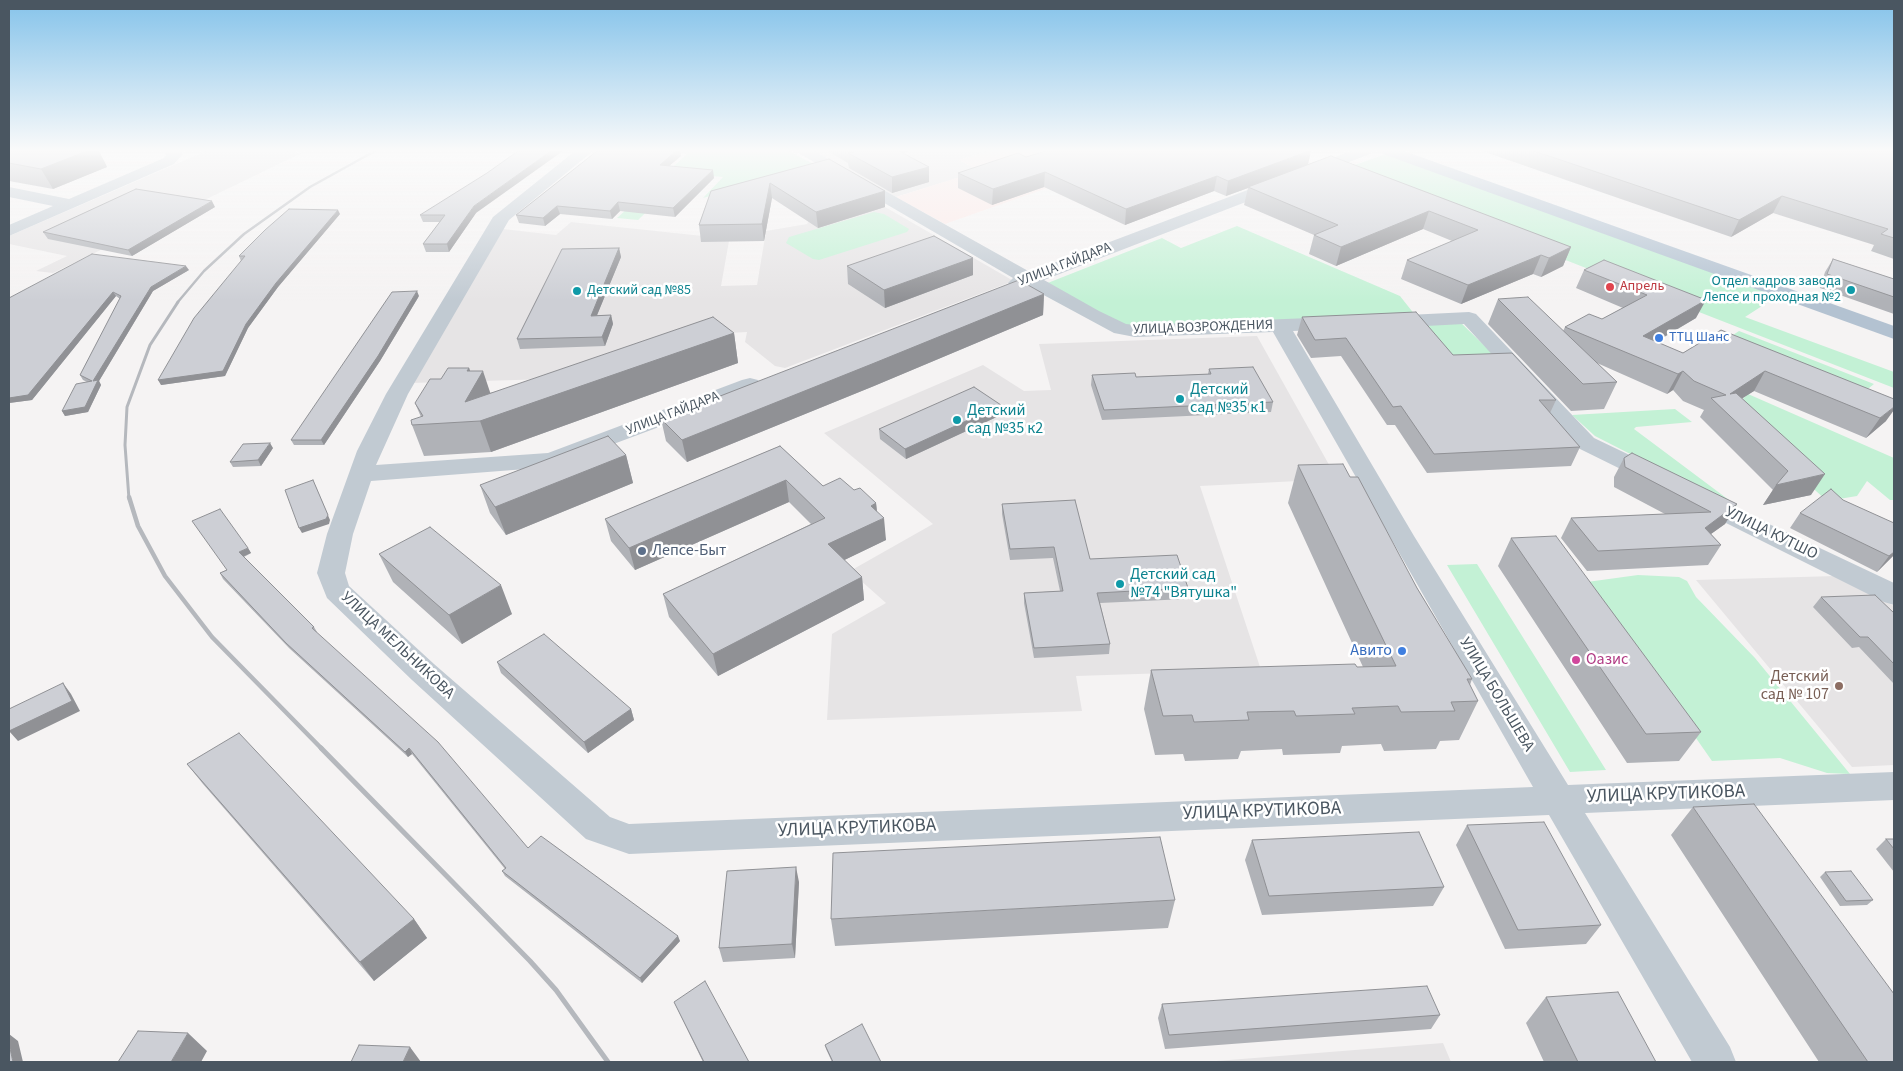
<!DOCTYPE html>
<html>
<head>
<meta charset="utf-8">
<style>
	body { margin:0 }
	#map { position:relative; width:1903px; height:1071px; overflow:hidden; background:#f5f3f3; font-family:"Source Sans 3",sans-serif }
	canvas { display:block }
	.frame { position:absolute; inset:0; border:10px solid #4a5661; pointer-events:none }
</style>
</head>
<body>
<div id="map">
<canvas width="1903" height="1071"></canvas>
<div class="frame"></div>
</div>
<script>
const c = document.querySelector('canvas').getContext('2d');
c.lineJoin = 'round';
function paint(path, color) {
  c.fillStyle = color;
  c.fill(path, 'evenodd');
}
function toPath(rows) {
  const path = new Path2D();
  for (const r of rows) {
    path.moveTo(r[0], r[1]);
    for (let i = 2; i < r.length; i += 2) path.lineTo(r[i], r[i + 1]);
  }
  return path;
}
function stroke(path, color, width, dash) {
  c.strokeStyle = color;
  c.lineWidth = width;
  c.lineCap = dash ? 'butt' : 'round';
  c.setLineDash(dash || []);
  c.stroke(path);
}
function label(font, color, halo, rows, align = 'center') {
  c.font = font + ' "Source Sans 3",sans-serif';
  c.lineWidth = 5;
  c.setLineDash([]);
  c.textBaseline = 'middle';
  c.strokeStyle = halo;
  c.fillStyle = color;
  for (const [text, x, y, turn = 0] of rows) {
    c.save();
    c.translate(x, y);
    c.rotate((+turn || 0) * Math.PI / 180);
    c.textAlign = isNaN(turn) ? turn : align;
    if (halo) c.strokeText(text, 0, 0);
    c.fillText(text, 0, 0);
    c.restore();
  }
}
const education = toPath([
	[206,151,285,151,302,153,53,273,36,271,67,256,9,244,9,236],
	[814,151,988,151,959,160,980,171,896,197],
	[873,200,1012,280,1011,282,785,368,775,366,745,342,747,332,710,334,586,378,410,383,503,229,556,235,571,222,703,236,729,241,721,286,757,285,766,231,807,224,809,220],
	[1257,336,1337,479,1200,486,1261,670,1076,676,1082,711,827,720,832,634,886,603,850,571,933,524,824,433,983,365,1024,391,1051,390,1039,344],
	[1836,576,1894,606,1894,765,1852,767,1696,580],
	[1443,1043,1451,1062,1204,1062]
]);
const medical = toPath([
	[989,151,1152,151,945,224,896,197,979,171,959,160]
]);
const green = toPath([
	[677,151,789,151,819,167,703,198,723,177,686,174,638,220,617,218,687,154],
	[1389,153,1779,295,1745,317,1894,372,1894,388,1337,171],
	[874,212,884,214,909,229,907,232,819,260,813,259,786,243,789,237],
	[1237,226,1400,296,1419,320,1457,319,1498,359,1445,363,1409,321,1135,331,1040,286,1162,238,1181,248],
	[1739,331,1874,384,1864,392,1715,347],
	[1748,394,1894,458,1894,500,1890,500,1867,481,1857,496,1827,501,1729,412],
	[1675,409,1692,422,1636,427,1634,429,1737,506,1732,506,1595,436,1572,415],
	[1477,564,1606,770,1570,772,1447,565],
	[1638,575,1679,577,1687,581,1696,597,1755,658,1850,774,1827,773,1780,758,1712,761,1587,582]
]);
const street = toPath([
	[163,151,181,151,183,154,174,164,9,236,9,225,53,206,9,197,9,187,69,199,164,158,166,155,163,151],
	[575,151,593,151,509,220,408,394,376,465,548,453,742,380,750,378,758,380,761,385,758,390,552,467,371,481,353,534,345,573,349,586,434,664,610,817,629,824,1533,787,1273,332,1135,337,1114,333,1027,286,1018,289,1011,287,1008,283,1013,278,795,151,814,151,1030,272,1351,151,1373,151,1370,154,1044,280,1099,311,1126,324,1135,325,1335,317,1342,319,1345,323,1342,327,1335,329,1293,331,1414,536,1568,785,1894,772,1894,800,1585,813,1730,1047,1736,1062,1692,1062,1549,815,629,854,586,839,412,680,327,598,317,573,327,534,357,451,386,394,493,217,575,151],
	[1469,312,1476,314,1594,438,1665,472,1668,477,1665,482,1656,485,1647,482,1578,448,1464,324,1387,328,1380,326,1377,322,1380,318,1387,316,1469,312],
	[1699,491,1894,583,1894,605,1884,602,1690,505,1686,499,1690,493,1699,491]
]);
const primary = toPath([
	[1381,151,1404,151,1894,326,1894,339,1383,154,1381,151]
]);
const railFar3 = toPath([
	[177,303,204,271,244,234,310,187,375,151]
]);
const railFar2 = toPath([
	[129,499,125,445,127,407,150,345,178,302]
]);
const railFar1 = toPath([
	[129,497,138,526,165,576,212,637,322,749]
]);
const rail = toPath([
	[321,748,530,961,556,990,608,1062]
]);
const wall = toPath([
	[9,151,99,151,107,167,53,189,9,181],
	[595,151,680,151,681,156,669,166,714,178,675,217,620,211,612,219,560,214,545,226,519,223,516,215,596,152],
	[828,151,910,151,903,153,929,167,929,182,892,193,849,168,848,163],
	[1482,151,1894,151,1894,259,1871,251,1874,245,1773,213,1731,237],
	[1026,157,1308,164,1571,247,1563,266,1541,277,1533,274,1461,304,1401,279,1407,260,1452,241,1423,229,1336,266,1309,254,1314,235,1244,205,1248,188,1226,196,1214,191,1125,225,1044,187,992,205,958,188,958,173],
	[829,159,885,207,818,228,772,198,764,241,701,242,699,225,711,191],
	[215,207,132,256,48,239,43,232],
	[476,213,449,252,426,252,423,244,440,222,423,222,420,215],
	[340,214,278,287,248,328,225,376,161,385,241,261,239,256],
	[619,248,621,257,597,315,611,315,613,324,605,346,520,349,517,339],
	[973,258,973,275,885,308,848,284,847,266],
	[1833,259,1894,279,1894,314,1820,288,1825,272],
	[1604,260,1696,318,1656,342,1683,353,1721,330,1886,421,1866,438,1754,391,1742,398,1811,495,1763,505,1773,490,1700,417,1704,410,1683,401,1673,390,1667,394,1597,363,1617,382,1604,409,1571,411,1488,324,1498,299,1563,331,1565,327,1602,319,1623,308,1576,288,1584,270],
	[189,270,153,291,99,381,101,385,88,412,65,416,62,411,87,382,83,380,80,375,120,299,116,296,32,400,9,403,9,298],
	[1044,294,1043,315,874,386,687,462,666,441,661,419],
	[419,296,380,361,324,445,294,445,291,440],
	[1302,317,1453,355,1556,400,1550,413,1580,447,1571,466,1427,473,1395,425,1387,425,1341,356,1311,358,1297,335],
	[734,333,738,363,491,452,424,456,412,425,421,417,415,403,441,379,469,368,470,371,490,393],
	[1209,369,1273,402,1271,412,1102,420,1091,385,1092,375,1136,377,1208,374],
	[1001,415,906,459,880,439,879,429],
	[780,446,823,486,854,490,876,503,877,511,886,540,844,560,862,577,864,600,718,676,669,617,663,594,811,524,789,502,635,570,611,541,605,519],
	[273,448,261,466,233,467,230,462],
	[626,455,633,483,506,535,490,513,480,485],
	[1624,458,1737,504,1725,524,1711,534,1721,545,1708,565,1587,571,1561,538,1571,518,1665,514,1614,487,1614,477],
	[1298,465,1350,477,1472,679,1470,685,1478,701,1459,740,1440,741,1436,749,1384,751,1381,744,1342,746,1340,753,1283,755,1282,749,1241,751,1238,759,1185,761,1183,754,1155,755,1144,709,1151,670,1363,667,1288,503],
	[1002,504,1090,559,1188,588,1186,599,1100,603,1110,644,1109,654,1034,658,1024,603,1024,593,1060,591,1053,558,1010,560,1002,514],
	[1800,513,1894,523,1894,555,1877,572,1790,528],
	[1511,538,1701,732,1679,761,1627,763,1498,566],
	[248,548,251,553,244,557,314,627,317,632,316,633,528,848,680,941,642,983,505,876,502,871,505,869,412,754,408,757,289,648,223,579,220,573,226,570],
	[379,554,512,614,462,644,393,582],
	[1821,597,1894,613,1894,684,1859,647,1852,648,1813,607],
	[497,662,631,709,634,720,588,753,501,673],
	[187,764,414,919,427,938,374,981,203,784],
	[1693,807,1894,1062,1819,1062,1671,835],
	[1467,825,1601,925,1586,944,1505,949,1456,845],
	[1886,839,1894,839,1894,872,1876,849],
	[1252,840,1444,887,1433,906,1262,915,1245,860],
	[1825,872,1873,900,1867,905,1840,906,1820,877],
	[799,882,795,958,723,962,719,948],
	[1175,900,1168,928,835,946,831,919],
	[1546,997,1656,1062,1544,1062,1526,1023],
	[674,1002,749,1062,703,1062],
	[1162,1004,1440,1015,1431,1029,1165,1049,1158,1018],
	[825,1045,881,1062,832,1062,826,1049]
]);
const shadedWall = toPath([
	[87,151,99,151,107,167,53,189,41,169],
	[551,151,563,151,476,213,449,252,447,244,474,206],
	[676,151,680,151,681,156,661,173,660,165],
	[885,151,910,151,885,158],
	[1309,151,1311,151,1308,165,1248,187,1248,188,1226,196,1228,181],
	[929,167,929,182,892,193,892,177],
	[713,170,714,178,675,217,673,208],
	[1045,172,1044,187,992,205,993,189],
	[1217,176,1214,191,1125,225,1126,209],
	[770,183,772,198,764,241,762,224],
	[885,191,885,207,818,228,816,212],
	[1782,196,1773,213,1731,237,1739,220],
	[212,201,215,207,132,256,128,250],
	[618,202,620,211,612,219,610,211],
	[557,206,560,214,545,226,543,218],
	[338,210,340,214,278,287,248,328,225,376,161,385,158,380,246,324,276,283],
	[1429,211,1423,229,1336,266,1341,247],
	[1571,247,1563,266,1541,277,1549,258],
	[619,248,621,257,593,325,591,316],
	[1541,255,1533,274,1461,304,1468,285],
	[973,258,973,275,885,308,884,290],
	[186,266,189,270,153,291,99,381,101,385,88,412,65,416,62,411,93,381,151,287],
	[417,291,419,296,380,361,324,445,321,440],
	[113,292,116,296,32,400,9,403,9,398],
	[1044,294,1043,315,874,386,687,462,682,440],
	[1706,300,1696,318,1633,355,1643,336],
	[611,315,613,324,605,346,602,337],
	[734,333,738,363,491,452,480,421,465,402,467,371,469,368,475,384,483,371,493,401],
	[1683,371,1673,390,1667,394,1678,374],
	[1765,371,1754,391,1724,410,1730,394],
	[1001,405,1001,415,906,459,905,449],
	[1894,407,1894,410,1886,421,1866,438,1880,418],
	[270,443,273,448,261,466,258,460],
	[626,455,633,483,506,535,495,507],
	[1825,474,1811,495,1763,505,1776,485],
	[313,480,330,520,329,524,302,533,299,528],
	[786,480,789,502,635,570,629,548],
	[876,503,878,521,884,518,886,540,830,567,828,544,871,506],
	[1737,504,1725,524,1694,546,1705,528],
	[248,548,251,553,242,557,239,552],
	[1894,552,1894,555,1877,572,1889,556],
	[862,577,864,600,718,676,713,654],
	[501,585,512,614,462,644,449,615],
	[63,683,71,694,80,711,18,741,9,731],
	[631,709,634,720,588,753,584,742],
	[409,748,412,754,408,757,405,752],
	[796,867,799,882,795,958,792,944],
	[414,919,427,938,374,981,360,962],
	[678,936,680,941,642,983,640,978],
	[188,1033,207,1051,201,1062,171,1062],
	[9,1034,18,1041,23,1062,13,1062,9,1044],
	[410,1047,421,1062,403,1062]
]);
const building = toPath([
	[9,151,87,151,41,169,9,163,9,151],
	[518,151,551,151,474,206,447,244,423,244,445,215,420,215,487,173,518,151],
	[597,151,676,151,660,165,713,170,673,208,618,202,610,211,557,206,543,218,516,215,597,151],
	[853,151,899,151,929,167,892,177,848,153,854,152,853,151],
	[1046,151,1309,151,1228,181,1217,176,1126,209,1045,172,993,189,958,173,1018,153,1026,157,1046,151],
	[1534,151,1894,151,1894,238,1881,234,1888,229,1782,196,1739,220,1534,151],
	[1331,156,1571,247,1549,258,1541,255,1468,285,1407,260,1478,230,1429,211,1341,247,1314,235,1338,225,1248,187,1331,156],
	[829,159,885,191,816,212,770,183,762,224,699,225,711,191,829,159],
	[136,189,212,201,128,250,43,232,136,189],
	[289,209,338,210,276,283,246,324,223,371,158,380,194,318,245,256,239,256,265,230,289,209],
	[934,236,973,258,884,290,847,266,934,236],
	[619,248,591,316,611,315,602,337,517,339,562,249,619,248],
	[92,254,186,266,151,287,93,381,98,380,85,407,62,411,76,384,92,381,80,375,121,296,113,292,28,395,9,398,9,298,92,254],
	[1833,259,1894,279,1894,297,1827,274,1833,259],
	[1604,260,1706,300,1643,336,1683,353,1721,330,1894,399,1894,407,1880,418,1765,371,1730,394,1736,393,1825,474,1776,485,1788,471,1711,398,1726,395,1694,381,1683,371,1678,374,1565,327,1589,314,1602,319,1647,295,1584,270,1604,260],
	[1019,280,1044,294,872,364,682,440,661,419,1019,280],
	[417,291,378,356,321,440,291,440,392,292,417,291],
	[1528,297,1617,382,1583,384,1498,299,1528,297],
	[1416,312,1453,355,1512,353,1556,400,1539,400,1580,447,1434,454,1401,406,1393,407,1346,338,1315,340,1302,317,1416,312],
	[713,317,734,333,480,421,412,425,411,420,423,416,415,403,430,379,441,379,448,368,469,368,467,371,483,371,465,402,713,317],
	[1253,367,1273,402,1104,410,1092,375,1135,373,1136,377,1211,374,1209,369,1253,367],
	[974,387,1001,405,905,449,879,429,974,387],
	[608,436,626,455,495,507,480,485,608,436],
	[270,443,258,460,230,462,243,444,270,443],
	[780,446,823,486,840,478,854,490,860,488,876,503,871,506,884,518,828,544,862,577,713,654,663,594,825,518,786,480,629,548,605,519,780,446],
	[1632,453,1737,504,1705,528,1721,545,1598,551,1571,518,1711,512,1625,467,1624,458,1632,453],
	[1343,464,1350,477,1358,477,1417,588,1472,679,1467,679,1478,701,1451,702,1455,711,1401,712,1398,706,1352,708,1355,714,1296,716,1294,711,1247,712,1249,720,1194,722,1192,715,1163,716,1151,670,1355,664,1357,667,1396,666,1298,465,1343,464],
	[313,480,328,515,326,519,299,528,285,490,313,480],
	[1831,489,1843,500,1894,523,1894,552,1889,556,1800,513,1831,489],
	[1075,500,1090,559,1177,555,1188,588,1097,593,1110,644,1034,648,1024,593,1063,591,1054,547,1010,549,1002,504,1075,500],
	[220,509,248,548,239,552,314,627,312,628,438,742,528,848,541,836,678,936,640,978,502,871,506,868,409,748,405,752,286,643,220,573,227,570,192,521,220,509],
	[430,527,501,585,449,615,379,554,430,527],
	[1556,536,1701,732,1646,734,1511,538,1556,536],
	[1875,595,1894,613,1894,664,1868,637,1860,637,1821,597,1875,595],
	[544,634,631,709,584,742,497,662,544,634],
	[63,683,72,701,9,731,9,709,63,683],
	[239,733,414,919,360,962,187,764,239,733],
	[1754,804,1894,994,1894,1062,1868,1062,1693,807,1754,804],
	[1544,822,1601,925,1518,930,1467,825,1544,822],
	[1419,832,1444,887,1269,896,1252,840,1419,832],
	[1160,837,1175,900,831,919,833,853,1160,837],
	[1886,839,1894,839,1894,849,1886,839],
	[796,867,792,944,719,948,727,871,796,867],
	[1851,871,1873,900,1846,901,1825,872,1851,871],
	[705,981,749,1062,704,1062,674,1002,705,981],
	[1427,986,1440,1015,1169,1035,1162,1004,1427,986],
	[1618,992,1656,1062,1578,1062,1546,997,1618,992],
	[862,1024,881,1062,833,1062,825,1045,862,1024],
	[138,1031,188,1033,171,1062,118,1062,138,1031],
	[9,1044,13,1062,9,1062,9,1044],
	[359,1045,410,1047,403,1062,351,1062,359,1045]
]);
const markers = [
	[1610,287,5,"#e0444e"],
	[1851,290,5,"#0f9aa8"],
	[577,291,5,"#0f9aa8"],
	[1659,338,5,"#3f7fe0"],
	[1180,399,5,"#0f9aa8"],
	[957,420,5,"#0f9aa8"],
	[642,551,5,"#5c6f8a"],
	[1120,584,5,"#0f9aa8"],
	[1402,651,5,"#3f7fe0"],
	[1576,660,5,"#d1479c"],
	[1839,686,5,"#8d6e63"]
];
const farStreetnames = [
	["УЛИЦА ГАЙДАРА",1065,265,-21],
	["УЛИЦА ВОЗРОЖДЕНИЯ",1203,328,-2],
	["УЛИЦА ГАЙДАРА",673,414,-21]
];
const farCulturenames = [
	["Отдел кадров завода",1841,282],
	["Лепсе и проходная №2",1841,298],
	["Детский сад №85",587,291,"left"]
];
const farHealthnames = [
	["Апрель",1620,287]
];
const farShopnames = [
	["ТТЦ Шанс",1669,338]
];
const cultureNames = [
	["Детский",1190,390],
	["сад №35 к1",1190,408],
	["Детский",967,411],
	["сад №35 к2",967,429],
	["Детский сад",1130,575],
	["№74 \"Вятушка\"",1130,593]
];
const streetNames = [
	["УЛИЦА КУТШО",1771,534,26],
	["УЛИЦА МЕЛЬНИКОВА",397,646,43],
	["УЛИЦА БОЛЬШЕВА",1496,695,59]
];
const serviceNames = [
	["Лепсе-Быт",652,551]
];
const shopNames = [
	["Авито",1392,651]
];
const hotelNames = [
	["Оазис",1586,660]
];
const educationNames = [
	["Детский",1829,677],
	["сад № 107",1829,695]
];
const nearStreetnames = [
	["УЛИЦА КРУТИКОВА",1666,795,-2],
	["УЛИЦА КРУТИКОВА",1262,812,-2],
	["УЛИЦА КРУТИКОВА",857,829,-2]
];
paint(education, '#e6e4e5');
paint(medical, '#fce8e6');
paint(green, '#c3f1d5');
paint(street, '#c1cad2');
paint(primary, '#b3c2d1');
stroke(railFar3, '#b5b8bd', 2.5);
stroke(railFar2, '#b5b8bd', 3);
stroke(railFar1, '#b5b8bd', 4.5);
stroke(rail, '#b5b8bd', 5);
paint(wall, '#b0b2b7');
paint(shadedWall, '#909195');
paint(building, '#cdcfd5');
stroke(building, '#909195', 1);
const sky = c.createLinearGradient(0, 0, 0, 301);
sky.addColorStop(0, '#85c3ea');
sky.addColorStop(0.5, '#fafafa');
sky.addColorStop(1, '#fafafa00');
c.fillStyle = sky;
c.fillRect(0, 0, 1903, 301);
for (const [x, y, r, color] of markers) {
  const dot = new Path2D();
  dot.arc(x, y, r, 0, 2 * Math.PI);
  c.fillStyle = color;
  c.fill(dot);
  stroke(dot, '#fff', 2);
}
label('14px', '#4a5661', '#fff', farStreetnames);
label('14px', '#0d838f', '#fff', farCulturenames, 'right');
label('14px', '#be3a42', '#fff', farHealthnames, 'left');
label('14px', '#366cbe', '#fff', farShopnames, 'left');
label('16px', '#0d838f', '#fff', cultureNames, 'left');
label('16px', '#4a5661', '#fff', streetNames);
label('16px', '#4e5e75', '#fff', serviceNames, 'left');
label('16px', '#366cbe', '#fff', shopNames, 'right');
label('16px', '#b23c85', '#fff', hotelNames, 'left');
label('16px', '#785e54', '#fff', educationNames, 'right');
label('19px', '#4a5661', '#fff', nearStreetnames);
</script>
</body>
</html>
